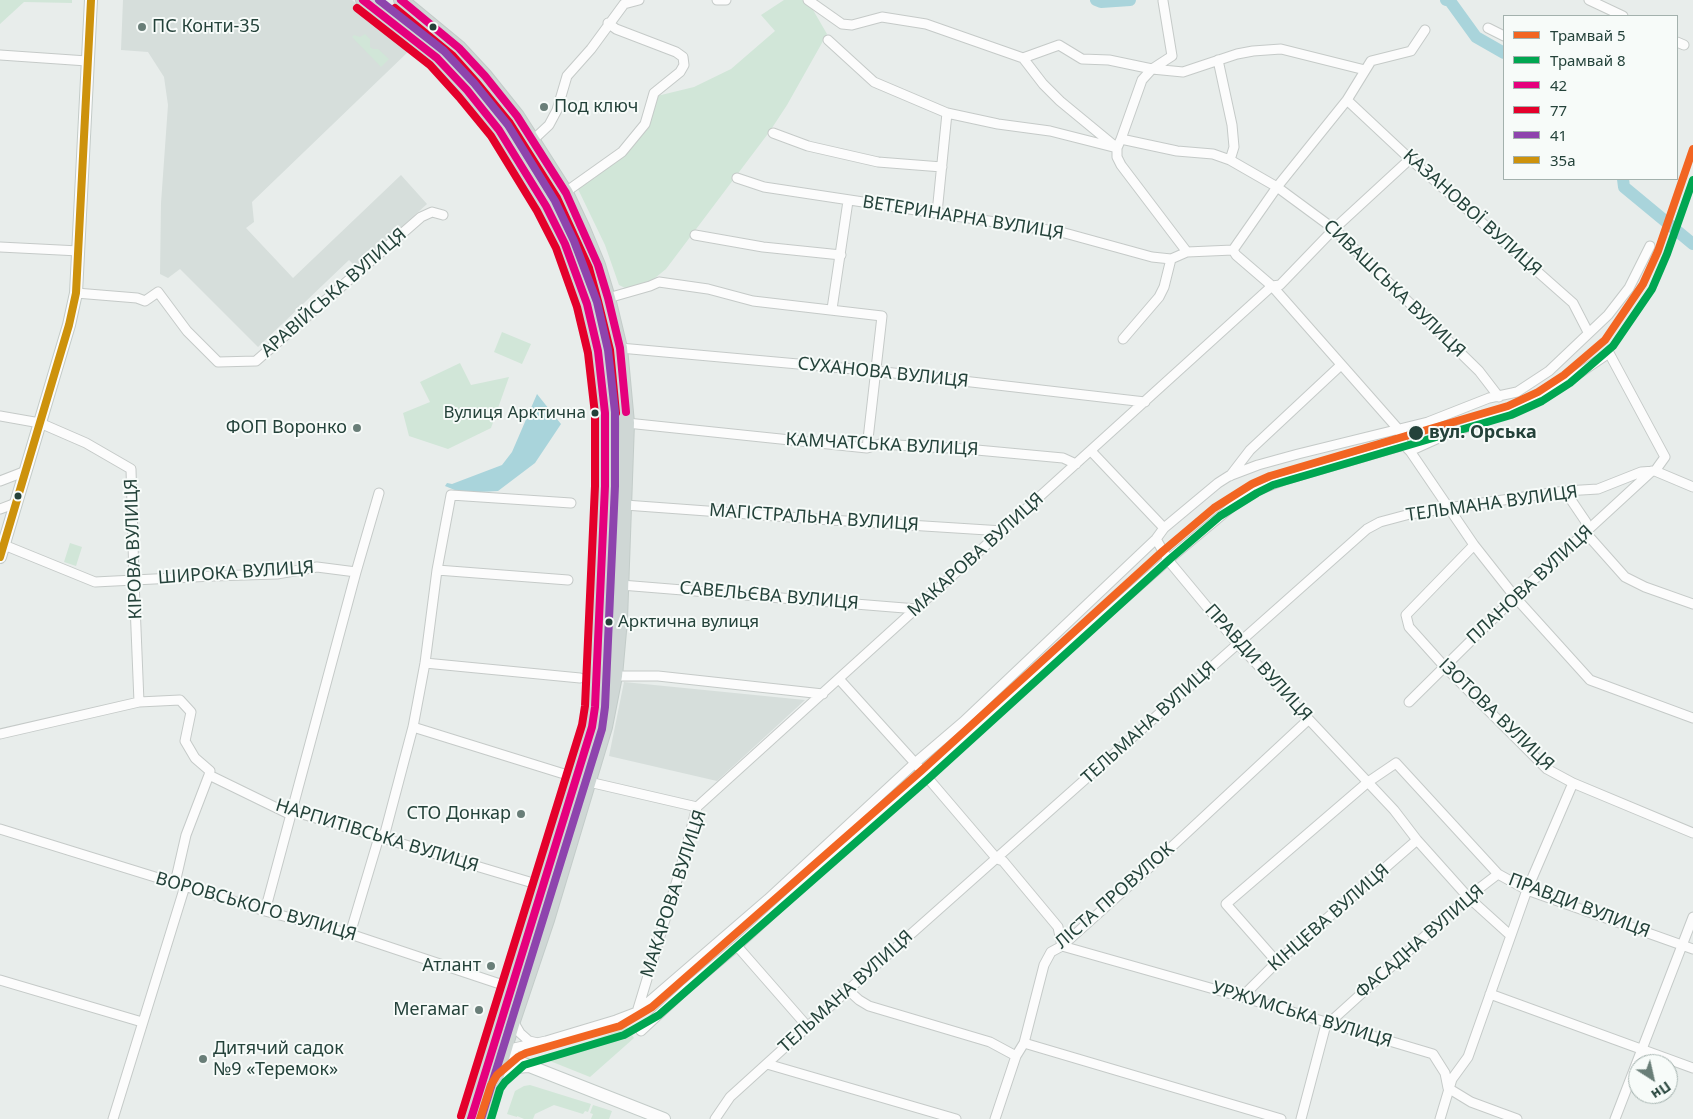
<!DOCTYPE html>
<html>
<head>
<meta charset="utf-8">
<style>
	body { margin:0 }
	#map { position:relative; width:1693px; height:1119px; overflow:hidden; background:#e8edeb; font-family:"Noto Sans",sans-serif }
	canvas { display:block }
	.legend { position:absolute; left:1503px; top:15px; width:175px; height:165px; box-sizing:border-box; background:#f7fbf9; border:1px solid #a3b1ad; margin:0; padding:6px 9px; list-style:none; font-size:15px; color:#24423a }
	.legend li { display:flex; align-items:center; gap:10px; height:25px }
	.legend b { width:25px; border:1px solid #a3b1ad }
	.north { position:absolute; left:1628px; top:1054px; width:50px; height:50px; box-sizing:border-box; background:#f7fbf9; border:1px solid #a3b1ad; border-radius:50%; rotate:145deg; font-size:14px; font-weight:700; line-height:20px; text-align:center; color:#24423a }
	.north::after { content:''; display:block; margin:auto; width:18px; height:22px; background:#697e78; clip-path:polygon(50% 0,100% 100%,50% 72%,0 100%) }
</style>
</head>
<body>
<div id="map">
<canvas width="1693" height="1119"></canvas>
<ul class="legend">
<li><b style="height:6px;background:#f26522"></b>Трамвай 5</li>
<li><b style="height:6px;background:#00a651"></b>Трамвай 8</li>
<li><b style="height:6px;background:#e5007d"></b>42</li>
<li><b style="height:6px;background:#e4002b"></b>77</li>
<li><b style="height:6px;background:#8e44ad"></b>41</li>
<li><b style="height:6px;background:#cd920c"></b>35а</li>
</ul>
<div class="north">Пн</div>
</div>
<script>
const c = document.querySelector('canvas').getContext('2d');
c.lineJoin = 'round';
function paint(path, color) {
  c.fillStyle = color;
  c.fill(path, 'evenodd');
}
function toPath(rows) {
  const path = new Path2D();
  for (const r of rows) {
    path.moveTo(r[0], r[1]);
    for (let i = 2; i < r.length; i += 2) path.lineTo(r[i], r[i + 1]);
  }
  return path;
}
function stroke(path, color, width, dash) {
  c.strokeStyle = color;
  c.lineWidth = width;
  c.lineCap = dash ? 'butt' : 'round';
  c.setLineDash(dash || []);
  c.stroke(path);
}
function label(font, color, halo, rows, align = 'center') {
  c.font = font + ' "Noto Sans",sans-serif';
  c.lineWidth = 4;
  c.setLineDash([]);
  c.textBaseline = 'middle';
  c.strokeStyle = halo;
  c.fillStyle = color;
  for (const [text, x, y, turn = 0] of rows) {
    c.save();
    c.translate(x, y);
    c.rotate((+turn || 0) * Math.PI / 180);
    c.textAlign = isNaN(turn) ? turn : align;
    if (halo) c.strokeText(text, 0, 0);
    c.fillText(text, 0, 0);
    c.restore();
  }
}
const built = toPath([
	[123,0,352,0,410,50,252,202,254,222,246,228,293,278,401,175,427,204,357,268,349,260,258,347,180,269,168,278,160,274,161,203,168,105,164,77,148,52,121,50],
	[624,682,805,700,717,781,609,756]
]);
const green = toPath([
	[0,0,72,0,72,3,24,2,0,24],
	[784,0,802,0,809,3,827,34,787,105,770,131,666,269,650,282,627,289,619,285,605,245,577,187,625,153,657,96,694,87,731,69,775,31,761,15],
	[365,34,370,39,370,47,373,49,378,49,389,59,381,67,352,37,354,35,360,37],
	[502,332,531,344,522,364,494,352],
	[460,363,471,385,509,377,491,428,448,449,409,436,403,413,430,402,420,382],
	[70,543,82,547,76,566,64,562],
	[627,1027,634,1038,590,1077,545,1059],
	[530,1085,591,1104,588,1112,585,1111,583,1114,554,1105,535,1114,533,1119,524,1119,517,1116,517,1117,507,1114,515,1091,524,1086],
	[593,1105,612,1111,609,1119,591,1119,593,1114,590,1113]
]);
const water = toPath([
	[537,394,561,424,535,463,498,491,462,493,445,486,447,483,452,484,502,465,512,452]
]);
const stream = toPath([
	[1692,244,1693,244]
]);
const river = toPath([
	[1096,0,1101,2,1130,0],
	[1446,0,1450,1,1476,37,1504,53],
	[1623,179,1624,187,1693,244]
]);
const street = toPath([
	[717,0,726,0],
	[808,0,842,24,852,25,882,17,926,24,1023,58,1059,45,1082,59,1109,60,1152,69,1183,72,1237,54,1253,51,1281,49,1365,70],
	[1589,0,1623,16],
	[1488,28,1504,36],
	[828,40,874,82,947,113,998,124,1050,131,1117,148,1121,139,1177,151,1213,154,1230,160,1277,187,1334,229,1479,371,1499,397],
	[1677,42,1684,45],
	[0,55,87,61],
	[1023,58,1043,84,1060,101,1117,148,1117,157,1121,165,1187,252],
	[1218,60,1232,125,1234,147,1230,160],
	[1347,100,1410,159,1573,303,1588,332],
	[773,133,808,146,878,162,942,167],
	[1121,139,1142,80,1152,69,1172,56,1163,1],
	[533,140,549,125,557,110,567,76,591,49,624,4,639,0],
	[737,178,764,187,1061,232,1152,257,1171,259,1187,252,1233,250,1236,255,1272,286,1399,430,1404,445,1410,451,1474,545,1515,597,1590,680,1693,718],
	[546,206,622,152,645,124,654,93,680,72,684,65,683,57,676,52,616,29,608,23],
	[937,213,947,113],
	[695,235,763,247,841,255],
	[0,247,79,251],
	[1233,250,1277,187,1347,100,1371,61,1411,51,1425,30],
	[76,293,137,298,145,301,158,292,187,331,218,362,256,361,421,217,432,212,443,215],
	[608,298,650,286,659,282,708,289,753,301,882,316,867,448],
	[832,309,848,201],
	[1123,339,1159,297,1164,287,1171,259],
	[620,348,876,371,1145,402],
	[0,416,40,423,86,443,131,469,134,580,139,702],
	[627,423,867,448,880,444,966,449,1063,458,1076,464],
	[1091,451,1164,528],
	[1410,451,1450,433,1504,414,1565,383,1609,353,1665,457,1655,471,1693,487],
	[1230,476,1250,450,1341,365],
	[0,481,26,471],
	[1565,491,1586,522,1585,532,1625,577,1645,587,1693,604],
	[625,505,830,520,1003,531],
	[0,509,16,503],
	[1156,539,1168,560,1237,643,1394,810,1417,840,1468,897,1510,935],
	[4,545,95,582,213,576,277,574,317,567,356,572],
	[1474,545,1406,615,1409,627,1444,666,1547,769,1573,783,1693,833],
	[437,570,568,580],
	[621,585,917,609],
	[425,663,580,678],
	[615,676,658,676,823,694],
	[839,679,915,763,997,859,1003,861,1058,927,1062,946,1242,997,1433,1054,1445,1073,1448,1088,1471,1102,1517,1119],
	[1409,702,1515,597,1652,471],
	[413,727,577,778],
	[0,734,139,702,180,700,191,712,185,741,195,758,210,771,209,775],
	[209,775,287,813,292,811,543,886],
	[589,782,697,807],
	[0,829,265,911,350,934,512,988],
	[175,883,186,835,209,775],
	[265,911,356,572,379,493],
	[350,934,379,837,385,833,413,727,425,663,437,570,451,495,571,503],
	[737,946,807,1026],
	[1277,962,1226,904,1368,782,1396,763,1498,874,1527,890,1693,949],
	[0,980,142,1022],
	[848,990,859,1000,869,1006,990,1042,1016,1056],
	[1490,994,1693,1068],
	[1242,997,1277,962,1417,840],
	[637,1012,681,867,697,807,1272,286,1280,285,1334,229,1410,159],
	[513,1021,520,1033,529,1041,538,1043],
	[641,1031,686,989,737,946,924,775,1168,560,1235,504,1258,490,1284,480,1404,445],
	[1024,1043,1281,1119],
	[506,1054,514,1048,546,1041,616,1020,637,1012,768,899,915,763,963,722,1156,539,1164,528,1218,483,1229,476,1258,465,1298,454,1428,422,1489,398,1517,392,1549,371,1608,315,1629,288,1650,246],
	[767,1064,956,1119],
	[113,1119,185,886],
	[715,1119,730,1097,848,990,1367,529,1380,522,1410,514,1448,508,1565,491,1598,489,1641,472,1655,471],
	[995,1119,1016,1056,1024,1043,1044,965,1051,952,1062,946,1150,867,1308,720],
	[1301,1119,1325,1028,1329,1023,1468,897,1498,874],
	[1440,1119,1452,1079,1468,1057,1527,890,1573,783],
	[1615,1119,1693,917]
]);
const secondary = toPath([
	[0,557,69,325,76,293,91,0],
	[503,1038,509,1052,519,1062,664,1119],
	[494,1086,511,1069,516,1067,528,1066]
]);
const primary = toPath([
	[363,0,437,58,467,90,499,130,546,206,565,244,587,304,598,351,605,413,605,486,595,707,592,727,471,1119],
	[401,0,459,48,485,76,517,116,566,193,583,229,598,265,608,298,620,348,627,423,620,620,615,676,605,727,547,920,513,1021,484,1119]
]);
const bus1 = toPath([
	[363,0,437,58,467,90,499,130,546,206,565,244,587,304,598,351,605,413,605,486,595,707,592,727,471,1119],
	[401,0,459,48,485,76,517,116,566,193,598,265,608,298,620,348,626,412]
]);
const bus2 = toPath([
	[357,8,430,65,459,97,491,136,537,211,556,248,577,307,588,353,595,414,595,486,585,706,582,725,461,1116],
	[395,8,452,55,477,83,509,122,557,198,589,268,598,301,610,350,616,413]
]);
const bus3 = toPath([
	[379,0,444,51,474,83,508,125,555,201,574,241,597,302,608,350,615,412,615,486,605,707,602,729,481,1119]
]);
const bus4 = toPath([
	[0,557,69,325,76,293,91,0]
]);
const tram1 = toPath([
	[480,1119,491,1085,497,1075,518,1057,526,1053,620,1026,652,1007,921,771,1163,551,1214,508,1252,484,1270,476,1508,406,1538,392,1564,375,1605,340,1643,284,1658,251,1693,149]
]);
const tram2 = toPath([
	[491,1119,500,1089,505,1082,524,1065,624,1035,659,1015,928,779,1170,559,1220,516,1257,493,1273,485,1511,415,1542,401,1570,383,1613,346,1652,289,1667,254,1693,180]
]);
const markers = [
	[142,27,5,"#697e78"],
	[433,27,4.5,"#24423a"],
	[544,107,5,"#697e78"],
	[595,413,4.5,"#24423a"],
	[357,428,5,"#697e78"],
	[1416,433,8,"#24423a"],
	[18,496,4.5,"#24423a"],
	[609,622,4.5,"#24423a"],
	[521,814,5,"#697e78"],
	[491,966,5,"#697e78"],
	[479,1010,5,"#697e78"],
	[203,1059,5,"#697e78"]
];
const busNames = [
	["Вулиця Арктична",586,413],
	["Арктична вулиця",618,622,"left"]
];
const poiNames = [
	["ПС Конти-35",152,27,"left"],
	["Под ключ",554,107,"left"],
	["ФОП Воронко",347,428],
	["СТО Донкар",511,814],
	["Атлант",481,966],
	["Мегамаг",469,1010],
	["Дитячий садок",213,1049,"left"],
	["№9 «Теремок»",213,1070,"left"]
];
const streetNames = [
	["КАЗАНОВОЇ ВУЛИЦЯ",1472,213,42],
	["ВЕТЕРИНАРНА ВУЛИЦЯ",963,218,9],
	["СИВАШСЬКА ВУЛИЦЯ",1394,289,44],
	["АРАВІЙСЬКА ВУЛИЦЯ",334,293,-41],
	["СУХАНОВА ВУЛИЦЯ",883,373,6],
	["КАМЧАТСЬКА ВУЛИЦЯ",882,445,3],
	["ТЕЛЬМАНА ВУЛИЦЯ",1492,504,-8],
	["МАГІСТРАЛЬНА ВУЛИЦЯ",814,518,4],
	["КІРОВА ВУЛИЦЯ",134,549,-92],
	["МАКАРОВА ВУЛИЦЯ",976,555,-42],
	["ШИРОКА ВУЛИЦЯ",236,573,-4],
	["ПЛАНОВА ВУЛИЦЯ",1530,585,-43],
	["САВЕЛЬЄВА ВУЛИЦЯ",769,596,5],
	["ПРАВДИ ВУЛИЦЯ",1258,663,48],
	["ІЗОТОВА ВУЛИЦЯ",1496,715,44],
	["ТЕЛЬМАНА ВУЛИЦЯ",1149,723,-42],
	["НАРПИТІВСЬКА ВУЛИЦЯ",377,836,17],
	["МАКАРОВА ВУЛИЦЯ",674,894,-72],
	["ЛІСТА ПРОВУЛОК",1115,896,-41],
	["ПРАВДИ ВУЛИЦЯ",1579,906,21],
	["ВОРОВСЬКОГО ВУЛИЦЯ",256,907,16],
	["КІНЦЕВА ВУЛИЦЯ",1329,918,-41],
	["ФАСАДНА ВУЛИЦЯ",1420,942,-41],
	["ТЕЛЬМАНА ВУЛИЦЯ",846,992,-42],
	["УРЖУМСЬКА ВУЛИЦЯ",1302,1015,17]
];
const stopNames = [
	["вул. Орська",1429,433]
];
paint(built, '#d6dedb');
paint(green, '#d1e6d8');
paint(water, '#a9d4db');
stroke(stream, '#a9d4db', 2);
stroke(river, '#a9d4db', 12);
stroke(street, '#c5cac8', 11);
stroke(secondary, '#c3cbc8', 14);
stroke(primary, '#c3ccc9', 16);
stroke(street, '#fcfcfc', 9);
stroke(secondary, '#fcfcfc', 12);
stroke(primary, '#cfd7d5', 14);
stroke(bus1, '#e5007d', 8);
stroke(bus2, '#e4002b', 8);
stroke(bus3, '#8e44ad', 8);
stroke(bus4, '#cd920c', 8);
stroke(tram1, '#f26522', 8);
stroke(tram2, '#00a651', 8);
for (const [x, y, r, color] of markers) {
  const dot = new Path2D();
  dot.arc(x, y, r, 0, 2 * Math.PI);
  c.fillStyle = color;
  c.fill(dot);
  stroke(dot, '#f7fbf9', 2);
}
label('17px', '#24423a', '#f7fbf9', busNames, 'right');
label('18px', '#24423a', '#f7fbf9', poiNames, 'right');
label('18px', '#24423a', '#f7fbf9', streetNames);
label('bold 18px', '#24423a', '#f7fbf9', stopNames, 'left');
</script>
</body>
</html>
